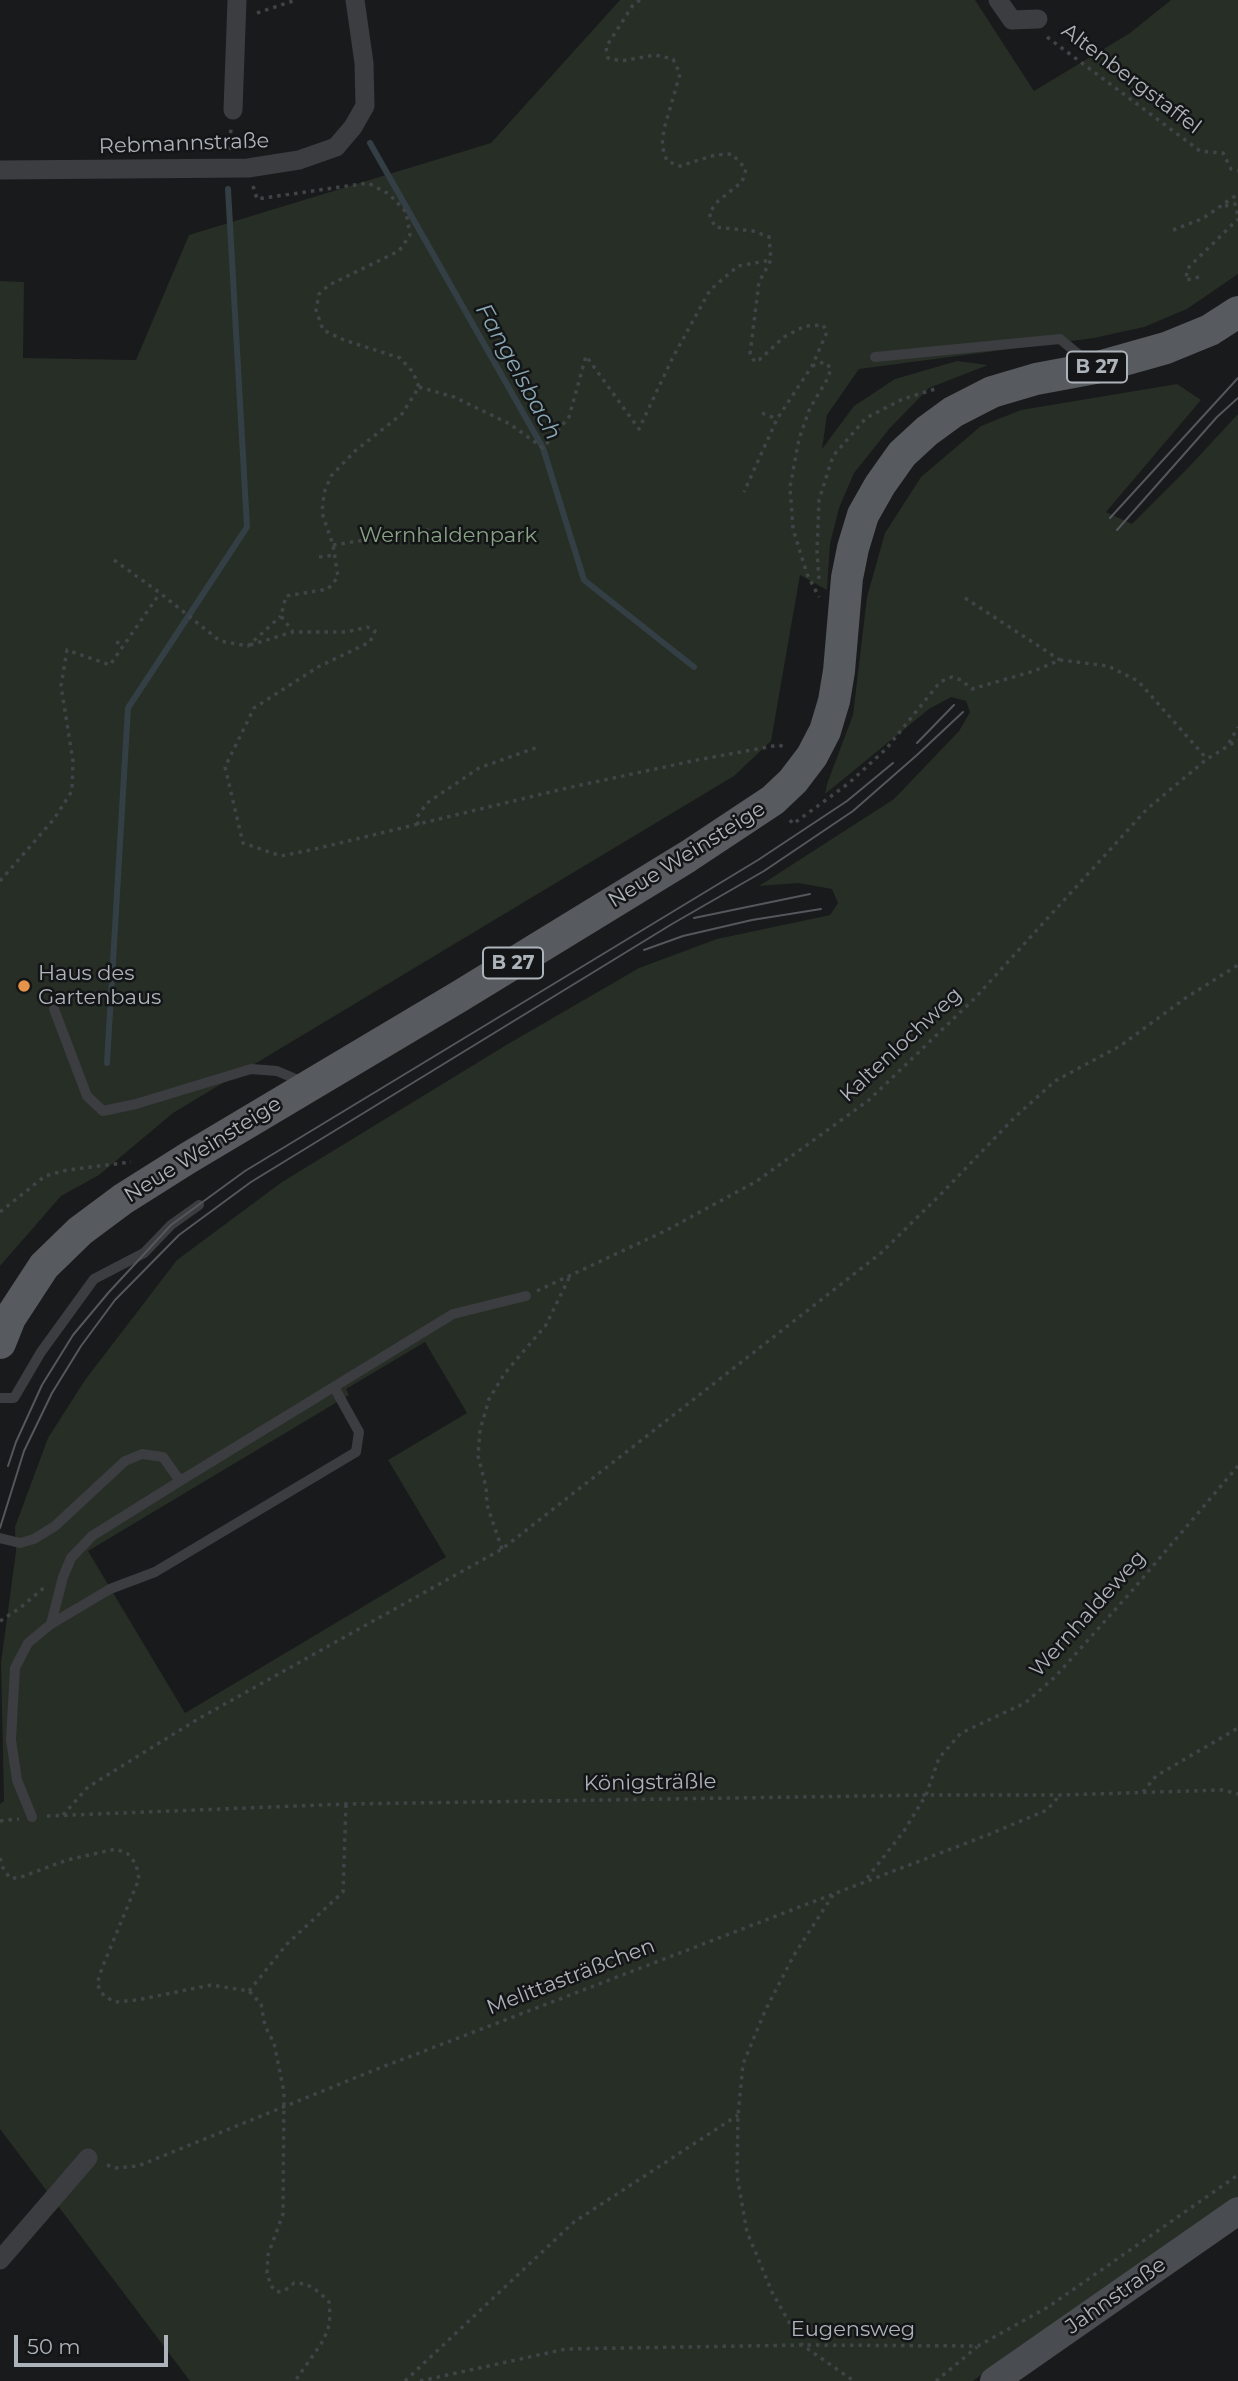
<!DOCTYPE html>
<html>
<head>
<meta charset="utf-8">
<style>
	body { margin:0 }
	#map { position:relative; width:1238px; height:2381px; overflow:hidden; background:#191a1b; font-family:Montserrat,sans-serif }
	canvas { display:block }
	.scale { position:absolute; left:14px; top:2335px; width:154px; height:32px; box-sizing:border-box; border:4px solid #adb3ba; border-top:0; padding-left:9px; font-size:21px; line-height:24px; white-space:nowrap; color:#adb3ba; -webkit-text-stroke:5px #141516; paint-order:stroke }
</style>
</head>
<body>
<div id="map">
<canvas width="1238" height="2381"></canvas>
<div class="scale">50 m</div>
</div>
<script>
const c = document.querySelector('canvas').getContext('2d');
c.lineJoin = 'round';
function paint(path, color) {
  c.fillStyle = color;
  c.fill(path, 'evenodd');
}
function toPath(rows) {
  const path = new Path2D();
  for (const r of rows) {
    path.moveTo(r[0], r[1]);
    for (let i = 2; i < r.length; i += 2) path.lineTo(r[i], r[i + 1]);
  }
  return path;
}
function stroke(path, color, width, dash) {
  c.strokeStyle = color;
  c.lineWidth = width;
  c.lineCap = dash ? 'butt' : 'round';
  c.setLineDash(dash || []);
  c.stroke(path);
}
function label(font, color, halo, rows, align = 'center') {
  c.font = font + ' Montserrat,sans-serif';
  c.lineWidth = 5;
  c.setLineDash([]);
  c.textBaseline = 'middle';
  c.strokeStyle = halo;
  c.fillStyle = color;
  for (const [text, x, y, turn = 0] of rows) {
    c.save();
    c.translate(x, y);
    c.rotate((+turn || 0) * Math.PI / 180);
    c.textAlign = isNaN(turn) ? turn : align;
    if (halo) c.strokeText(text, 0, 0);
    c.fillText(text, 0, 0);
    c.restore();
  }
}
const green = toPath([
	[620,0,975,0,1034,91,1130,33,1171,0,1238,0,1238,274,1187,309,1144,327,1094,338,859,369,827,415,822,449,854,406,895,379,957,361,988,365,929,388,890,428,854,473,839,508,830,544,827,590,800,575,771,741,734,776,173,1113,99,1175,61,1196,0,1266,0,281,24,282,23,358,136,360,189,235,491,143],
	[1177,384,1201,400,1106,512,1132,524,1187,469,1238,414,1238,2199,1010,2353,973,2381,190,2381,0,2129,0,1804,4,1801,1,1663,16,1551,15,1527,48,1438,85,1380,177,1260,282,1182,508,1044,639,968,717,939,830,915,838,903,832,889,798,883,759,886,894,799,959,731,970,712,966,701,951,697,929,709,825,794,827,784,853,715,867,597,885,533,921,477,981,426,1021,410],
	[425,1342,467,1413,388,1460,446,1557,185,1713,88,1551,349,1395,346,1389]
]);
const stream = toPath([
	[370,143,543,448,584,580,694,667],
	[107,1063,128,708,247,527,228,189]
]);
const path = toPath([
	[640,0,633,5,606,47,608,58,621,61,655,55,673,59,680,74,664,129,662,146,667,161,680,166,715,155,732,154,746,169,742,182,718,201,709,213,715,227,753,231,769,237,771,260,759,282,750,354,755,362,759,360,784,337,805,326,823,325,827,332,812,366,777,419,744,492],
	[257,13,296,0],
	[1047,37,1200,151,1223,153,1231,169,1238,171],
	[229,150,231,129],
	[253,186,257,199,368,183,389,194,406,212,410,235,399,251,329,285,319,294,316,310,323,330,344,340,400,358,413,372,419,387,402,414,355,451,331,476,324,493,322,513,333,545,338,577,328,589,286,596,281,616,293,632,347,632,367,627,375,631,370,642,318,667,254,708,225,767,243,843,281,856,315,849,567,788,697,760,779,745,787,748],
	[1225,206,1235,204,1238,216],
	[1173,230,1202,219,1238,194],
	[1199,277,1186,280,1187,269,1238,219],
	[812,366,824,362,831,368,828,378,810,408,799,439,790,487,793,529,807,574,819,597],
	[419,387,454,397,510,424,543,448,569,417,586,356,639,429,672,359,710,290,738,266,771,260],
	[762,413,777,419],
	[333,545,429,530],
	[319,557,335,555],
	[114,560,160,593,220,641,248,646,281,616],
	[819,579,817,552,819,500,833,456,866,418,903,399,935,389,938,392],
	[965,598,1060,660],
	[116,642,123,644],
	[250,645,293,632],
	[1229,743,1238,727],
	[790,820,793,824,849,783,886,749,940,682,952,677,961,680,972,689,1034,671,1060,660,1108,666,1138,681,1207,759],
	[418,825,417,817,427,803,479,768,538,747],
	[0,881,54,819,72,791,73,761,61,686,67,650,110,665,160,593],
	[0,1212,45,1176,67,1170,131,1162],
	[537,1291,667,1230,757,1181,869,1100,975,998,1147,809,1207,759,1238,740],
	[502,1549,487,1505,486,1487,478,1456,480,1430,489,1399,505,1373,546,1325,571,1274],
	[0,1621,20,1608,46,1586],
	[1143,1792,1156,1776,1238,1728],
	[63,1815,88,1787,198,1719,502,1549,881,1253,942,1193,1015,1117,1055,1081,1120,1046,1187,997,1238,965],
	[47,1816,346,1804,926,1795,1060,1795,1223,1790,1238,1794],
	[0,1821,19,1819],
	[0,1858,3,1868,10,1878,19,1878,67,1860,116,1849,128,1854,136,1864,139,1879,102,1968,97,1984,104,1996,115,2002,137,2000,211,1985,249,1991,261,2004,265,2026,274,2043,284,2092,283,2214,268,2255,267,2273,271,2286,277,2292,284,2291,294,2283,306,2284,319,2292,329,2302,330,2316,328,2330,321,2344,295,2381],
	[867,1878,904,1831,926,1795,939,1758,961,1733,1025,1703,1055,1677,1130,1593,1238,1466],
	[833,1895,794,1955,765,2011,743,2064,738,2115,737,2176,747,2232,772,2292,802,2345,854,2381],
	[249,1991,287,1944,343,1892,346,1804],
	[107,2165,115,2168,138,2166,372,2071,990,1834,1047,1810,1060,1795],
	[405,2381,574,2222,738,2115],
	[420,2381,566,2349,802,2345,978,2346,1048,2307,1238,2175],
	[936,2381,977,2347]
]);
const lane = toPath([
	[875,357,1060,339,1089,363],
	[54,1009,87,1096,103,1111,136,1104,251,1069,277,1071,303,1082],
	[0,1398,14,1398,41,1352,94,1279,144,1253,171,1225,199,1205],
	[0,1538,20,1543,34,1539,55,1526,125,1461,142,1454,163,1457,180,1481,453,1314,526,1296],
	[51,1624,110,1589,155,1572,356,1452,359,1432,334,1387],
	[32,1817,17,1780,11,1740,15,1668,28,1643,51,1624,63,1577,71,1558,92,1536,180,1481]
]);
const street = toPath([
	[998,0,1012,20,1038,19],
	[233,110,237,0],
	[0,170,248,168,299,160,336,147,353,127,365,106,364,63,355,0],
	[0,2260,88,2158]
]);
const secondary = toPath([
	[994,2381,1238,2211]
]);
const primary = toPath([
	[0,1343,10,1318,44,1266,80,1231,123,1199,188,1158,460,996,687,857,773,800,793,781,812,756,825,731,834,701,839,671,847,578,853,548,863,515,880,485,902,454,927,431,953,412,992,392,1036,379,1095,368,1166,348,1210,330,1238,312]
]);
const tram = toPath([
	[1110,518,1238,378],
	[1117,530,1217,417,1238,398],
	[917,743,954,705],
	[694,918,810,894],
	[644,950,683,936,752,920,821,909],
	[8,1466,16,1442,42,1385,73,1335,109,1292,171,1225,245,1171,758,860,847,801,893,763],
	[0,1528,24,1451,52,1393,81,1346,115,1300,179,1235,251,1182,672,924,764,871,853,811,917,755,963,712]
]);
const markers = [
	[24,986,7,"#e59348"]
];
const shields = [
	[1097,367,60],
	[513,963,60]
];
const shieldNames = [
	["B 27",1097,367],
	["B 27",513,963]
];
const streetNames = [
	["Altenbergstaffel",1131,79,37],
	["Rebmannstraße",184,144,-2],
	["Neue Weinsteige",687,855,-32],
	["Kaltenlochweg",901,1045,-43],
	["Neue Weinsteige",203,1150,-32],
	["Wernhaldeweg",1088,1614,-48],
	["Königsträßle",650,1783,-1],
	["Melittasträßchen",571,1977,-21],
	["Jahnstraße",1116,2296,-35],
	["Eugensweg",853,2330]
];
const parkNames = [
	["Wernhaldenpark",448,536]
];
const poiNames = [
	["Haus des",38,974],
	["Gartenbaus",38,998]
];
const waterNames = [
	["Fangelsbach",518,372,61]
];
paint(green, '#262e26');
stroke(stream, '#333f44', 6);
stroke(path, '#414447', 3.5, [3.5, 5]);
stroke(lane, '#3b3d40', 10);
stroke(street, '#3b3d40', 19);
stroke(secondary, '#494c50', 28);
stroke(primary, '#575a5f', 32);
stroke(tram, '#54575b', 2);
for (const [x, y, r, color] of markers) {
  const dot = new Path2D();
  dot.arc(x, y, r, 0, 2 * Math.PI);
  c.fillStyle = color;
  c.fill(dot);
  stroke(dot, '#141516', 2.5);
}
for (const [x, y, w] of shields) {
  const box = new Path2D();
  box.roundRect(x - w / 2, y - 15.5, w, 31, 5);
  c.fillStyle = '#141516';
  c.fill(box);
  stroke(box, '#adb3ba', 2);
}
label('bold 19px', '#adb3ba', null, shieldNames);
label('21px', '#adb3ba', '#141516', streetNames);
label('21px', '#89a386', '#141516', parkNames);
label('21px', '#adb3ba', '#141516', poiNames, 'left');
label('italic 23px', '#87a6b2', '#141516', waterNames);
</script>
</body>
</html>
